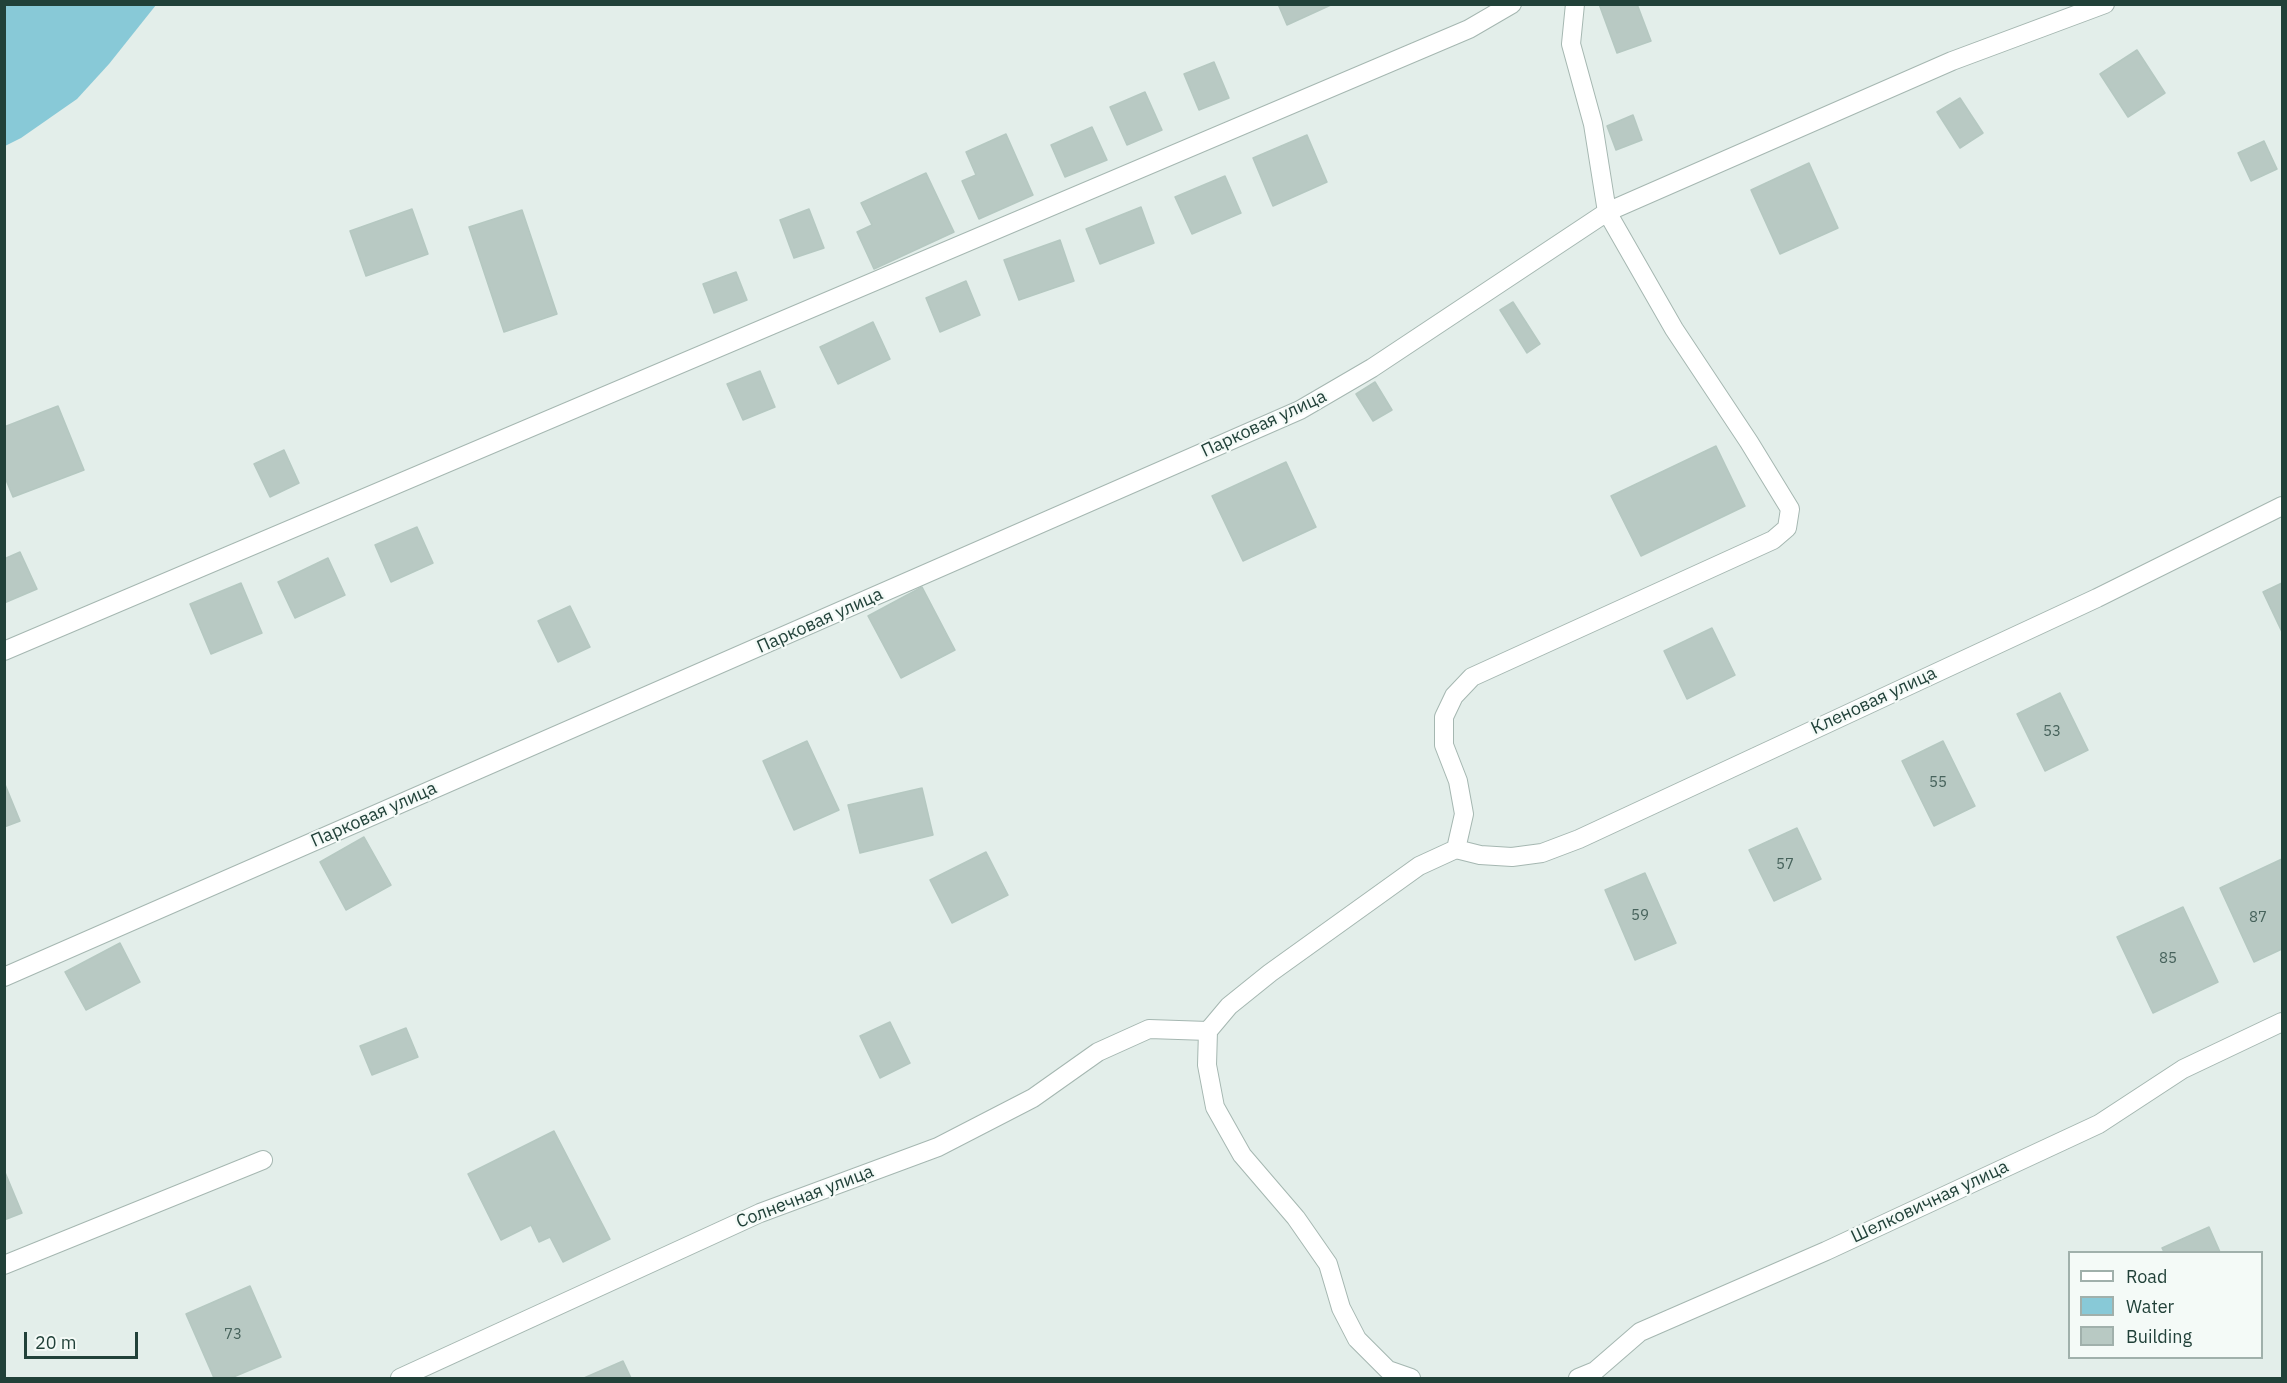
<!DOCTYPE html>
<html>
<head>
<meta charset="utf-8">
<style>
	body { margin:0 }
	#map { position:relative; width:2287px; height:1383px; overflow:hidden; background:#e3eeea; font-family:"IBM Plex Sans",sans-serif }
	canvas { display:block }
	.frame { position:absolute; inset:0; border:6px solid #214139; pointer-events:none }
	.legend { position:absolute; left:2068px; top:1251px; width:195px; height:108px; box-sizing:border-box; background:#f4faf7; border:2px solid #a0b0ab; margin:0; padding:8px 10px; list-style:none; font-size:18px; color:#214139 }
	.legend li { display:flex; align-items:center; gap:12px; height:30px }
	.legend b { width:30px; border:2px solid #a0b0ab }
	.scale { position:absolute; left:24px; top:1332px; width:114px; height:27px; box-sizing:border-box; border:3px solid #214139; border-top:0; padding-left:8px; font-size:18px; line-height:21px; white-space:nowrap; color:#214139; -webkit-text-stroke:4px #f4faf7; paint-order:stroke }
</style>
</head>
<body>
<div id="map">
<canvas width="2287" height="1383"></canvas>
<div class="frame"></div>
<ul class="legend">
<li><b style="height:8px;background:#fff"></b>Road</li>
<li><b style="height:16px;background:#88c9d7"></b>Water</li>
<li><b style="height:16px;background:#b8c9c3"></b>Building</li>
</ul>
<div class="scale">20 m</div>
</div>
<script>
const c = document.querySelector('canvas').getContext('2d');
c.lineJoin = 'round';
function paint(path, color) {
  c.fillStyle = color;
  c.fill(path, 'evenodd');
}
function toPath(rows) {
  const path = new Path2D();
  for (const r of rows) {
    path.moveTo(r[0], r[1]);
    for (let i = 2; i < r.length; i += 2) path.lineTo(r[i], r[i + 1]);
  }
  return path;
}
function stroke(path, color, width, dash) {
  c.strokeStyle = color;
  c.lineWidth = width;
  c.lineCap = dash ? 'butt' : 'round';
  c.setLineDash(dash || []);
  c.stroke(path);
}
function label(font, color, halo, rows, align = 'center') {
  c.font = font + ' "IBM Plex Sans",sans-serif';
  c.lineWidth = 4.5;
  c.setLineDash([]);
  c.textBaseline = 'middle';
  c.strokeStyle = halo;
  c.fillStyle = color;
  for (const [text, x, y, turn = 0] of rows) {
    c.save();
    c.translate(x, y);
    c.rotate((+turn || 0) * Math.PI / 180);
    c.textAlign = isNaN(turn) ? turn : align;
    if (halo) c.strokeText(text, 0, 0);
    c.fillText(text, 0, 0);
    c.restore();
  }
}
const water = toPath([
	[4,5,5,4,156,5,109,64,77,99,21,138,5,146]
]);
const building = toPath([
	[1278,4,1333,4,1287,25,1278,4],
	[1599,4,1637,4,1651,41,1617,53,1599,4],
	[2137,50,2165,93,2128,117,2100,74,2137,50],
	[1214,62,1229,98,1199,110,1184,74,1214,62],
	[1145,92,1162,130,1127,145,1110,107,1145,92],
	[1960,98,1983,133,1960,148,1937,112,1960,98],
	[1633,115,1642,140,1616,150,1607,126,1633,115],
	[1092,127,1107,160,1065,177,1051,145,1092,127],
	[1006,134,1033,195,979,219,962,181,976,175,966,152,1006,134],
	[1307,135,1327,182,1273,206,1253,158,1307,135],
	[2264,141,2277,169,2251,181,2238,153,2264,141],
	[1809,163,1838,228,1780,254,1751,190,1809,163],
	[926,173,954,232,874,269,857,232,872,225,861,203,926,173],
	[1225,176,1241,213,1192,234,1175,197,1225,176],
	[1141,207,1154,243,1100,264,1086,229,1141,207],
	[412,209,428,254,366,276,350,231,412,209],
	[809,209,824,248,794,258,780,220,809,209],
	[522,210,557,314,504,332,469,227,522,210],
	[1060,240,1074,281,1019,300,1004,260,1060,240],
	[736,272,747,300,714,313,703,284,736,272],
	[966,281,980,315,940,332,926,298,966,281],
	[1513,302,1540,344,1527,353,1500,310,1513,302],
	[873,322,890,359,838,384,820,347,873,322],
	[760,371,775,407,743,420,727,384,760,371],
	[1375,382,1392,410,1373,421,1356,394,1375,382],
	[58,406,84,470,13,497,4,475,4,427,58,406],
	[1716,446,1745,506,1641,556,1611,496,1716,446],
	[284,450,299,483,270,497,254,464,284,450],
	[1286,462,1316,527,1243,561,1212,496,1286,462],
	[417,527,433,563,391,582,375,545,417,527],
	[20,552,37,589,4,603,4,559,20,552],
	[328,558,345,595,295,618,278,582,328,558],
	[241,583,262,633,211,654,190,604,241,583],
	[2282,583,2282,632,2263,592,2282,583],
	[922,587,955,650,901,678,868,616,922,587],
	[570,606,590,647,558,662,538,621,570,606],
	[1712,628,1735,675,1687,699,1664,651,1712,628],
	[2060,693,2088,750,2045,771,2017,714,2060,693],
	[807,741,839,810,794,830,763,761,807,741],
	[1943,741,1975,806,1934,826,1902,761,1943,741],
	[4,782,20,821,4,827,4,782],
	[922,788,933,835,860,853,848,805,922,788],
	[1797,828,1821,879,1774,901,1749,850,1797,828],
	[364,837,391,885,346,910,320,862,364,837],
	[986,852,1008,895,952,923,930,880,986,852],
	[2282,859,2282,949,2254,962,2220,888,2282,859],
	[1645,873,1676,943,1635,960,1605,890,1645,873],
	[2183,907,2218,982,2153,1013,2117,937,2183,907],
	[120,943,140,982,86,1010,65,972,120,943],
	[890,1022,910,1063,880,1078,860,1036,890,1022],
	[406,1028,418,1057,372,1075,360,1046,406,1028],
	[554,1131,610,1239,563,1262,550,1237,539,1242,531,1225,501,1240,468,1174,554,1131],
	[4,1170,22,1213,4,1220,4,1170],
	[2209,1227,2220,1252,2164,1252,2162,1248,2209,1227],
	[250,1286,281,1357,231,1378,214,1378,186,1314,250,1286],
	[623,1361,631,1378,584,1378,623,1361]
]);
const minor = toPath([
	[4,651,1469,29,1512,4],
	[1456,849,1480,855,1512,857,1542,853,1579,839,2097,598,2282,506],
	[4,977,1300,410,1372,368,1607,212,1952,61,2105,4],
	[4,1265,263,1160],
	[400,1378,760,1213,938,1147,1033,1098,1098,1052,1149,1029,1208,1031],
	[1411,1378,1388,1370,1357,1339,1341,1308,1328,1264,1296,1218,1242,1155,1215,1107,1207,1065,1208,1031,1229,1006,1270,973,1419,866,1456,849,1464,814,1458,781,1444,745,1444,717,1454,696,1472,677,1773,540,1787,528,1790,509,1749,442,1674,329,1607,212,1593,124,1571,44,1575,4],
	[1578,1378,1595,1371,1640,1332,1826,1251,2099,1124,2183,1069,2282,1022]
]);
const numberNames = [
	["53",2052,732],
	["55",1938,783],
	["57",1785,865],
	["59",1640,916],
	["87",2258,918],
	["85",2168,959],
	["73",233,1335]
];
const streetNames = [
	["Парковая улица",1264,424,-25],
	["Парковая улица",820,621,-24],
	["Кленовая улица",1874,701,-25],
	["Парковая улица",374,815,-24],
	["Солнечная улица",805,1197,-21],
	["Шелковичная улица",1930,1202,-25]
];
paint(water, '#88c9d7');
paint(building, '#b8c9c3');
stroke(building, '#b5c8c1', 1.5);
stroke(minor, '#a5b7b1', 20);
stroke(minor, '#fff', 18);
label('15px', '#47635c', null, numberNames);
label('18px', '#214139', '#f4faf7', streetNames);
</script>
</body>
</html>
